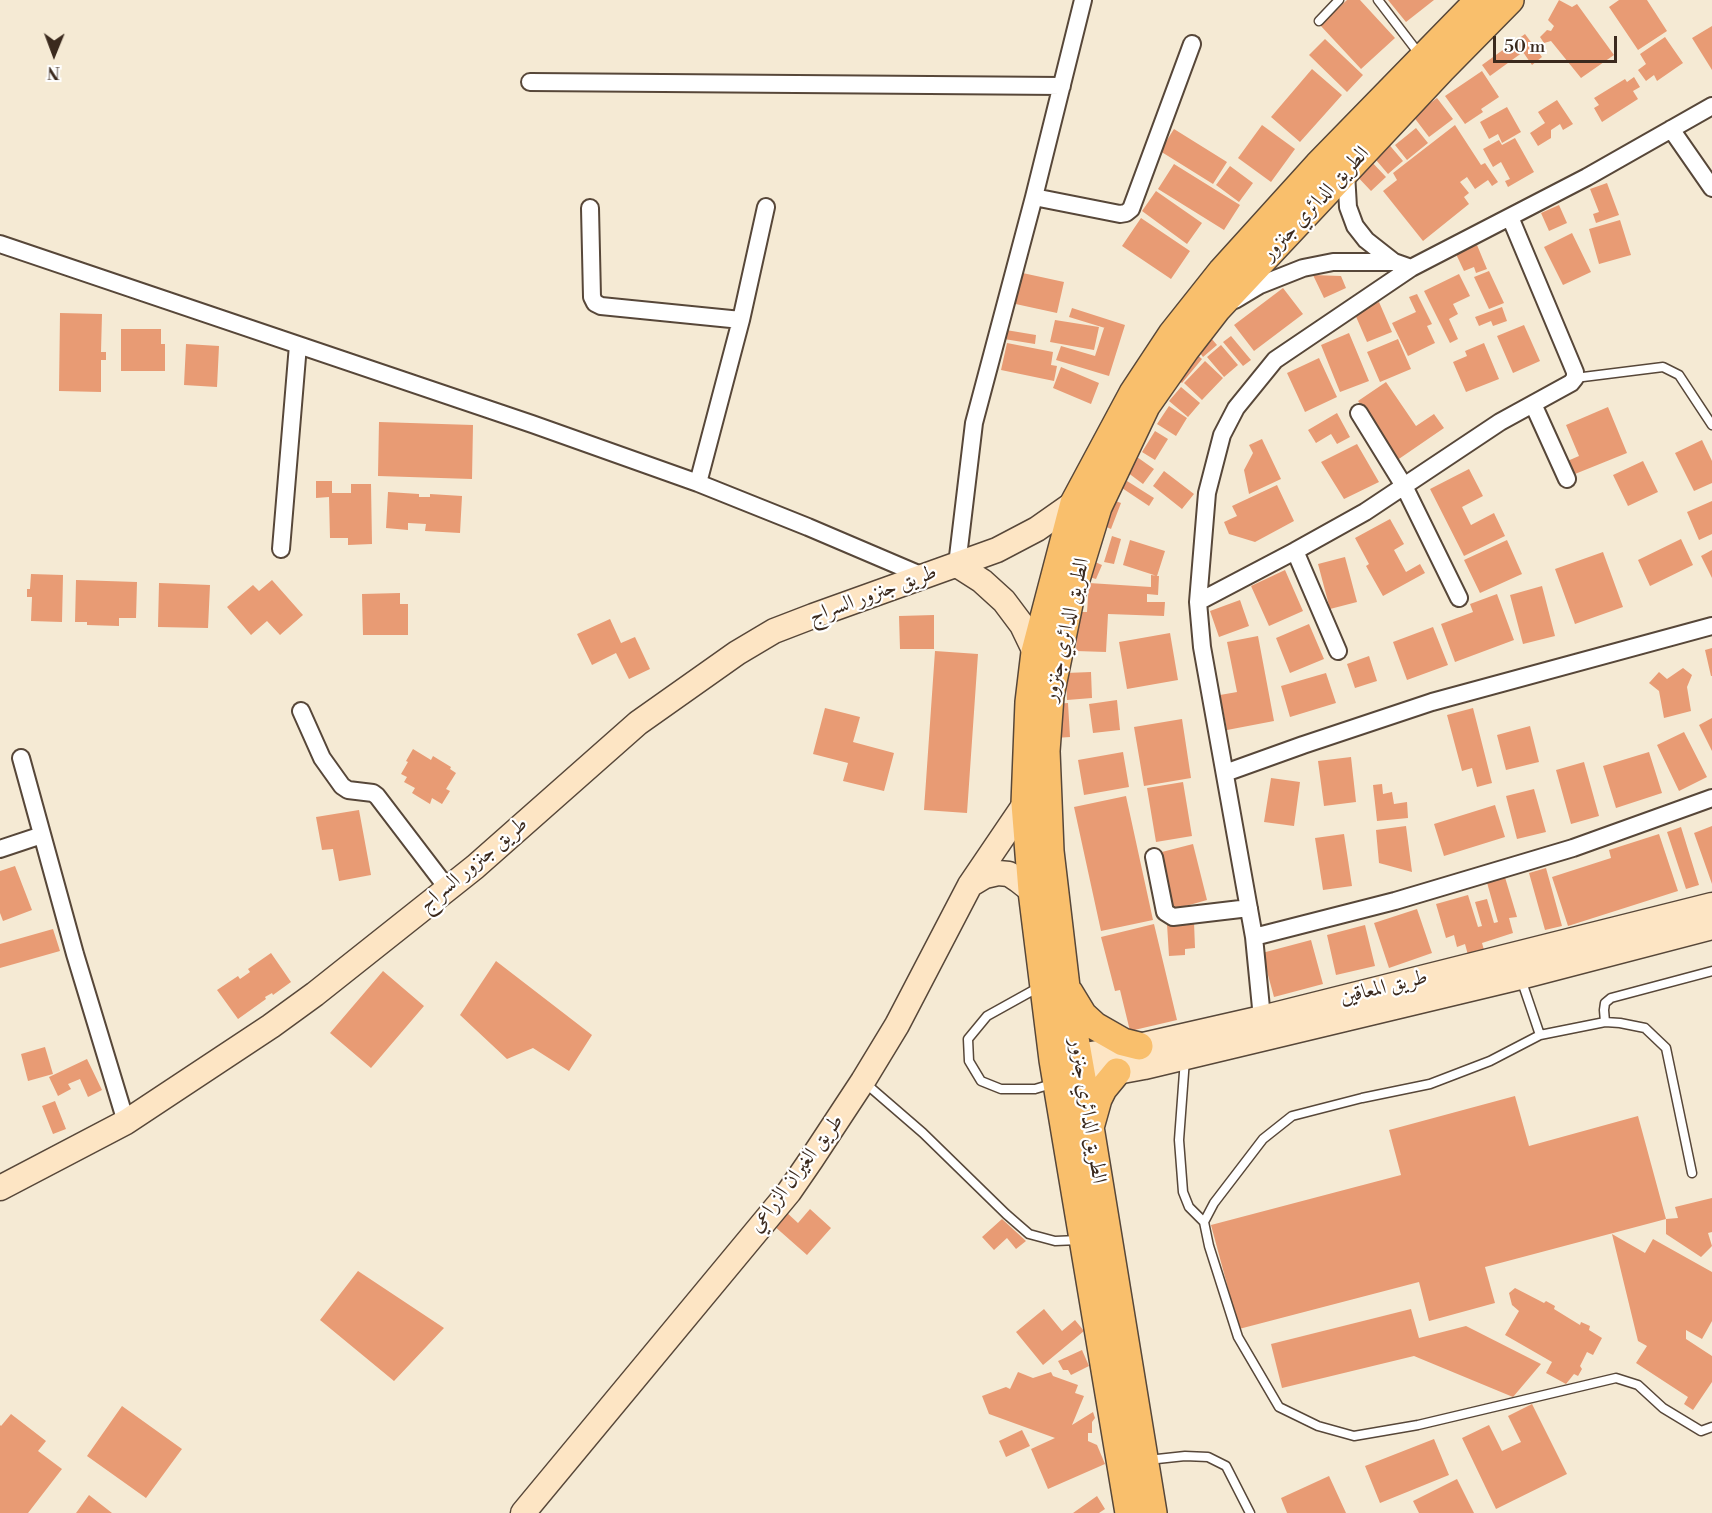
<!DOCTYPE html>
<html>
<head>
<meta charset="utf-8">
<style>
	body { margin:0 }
	#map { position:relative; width:1712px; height:1513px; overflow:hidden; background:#f5ead4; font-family:"Libre Bodoni",serif }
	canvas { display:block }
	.north { position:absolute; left:24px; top:24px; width:60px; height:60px; -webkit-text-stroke:4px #fff; paint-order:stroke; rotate:181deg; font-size:16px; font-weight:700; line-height:24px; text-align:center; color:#3b2a1e }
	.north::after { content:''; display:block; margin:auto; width:21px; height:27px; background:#3b2a1e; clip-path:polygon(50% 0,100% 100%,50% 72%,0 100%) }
	.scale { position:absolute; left:1493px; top:36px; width:124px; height:27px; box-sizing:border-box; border:3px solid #3b2a1e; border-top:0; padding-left:8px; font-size:18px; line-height:21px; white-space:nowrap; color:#3b2a1e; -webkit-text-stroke:4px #fff; paint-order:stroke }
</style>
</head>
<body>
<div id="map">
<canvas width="1712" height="1513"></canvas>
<div class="north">N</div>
<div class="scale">50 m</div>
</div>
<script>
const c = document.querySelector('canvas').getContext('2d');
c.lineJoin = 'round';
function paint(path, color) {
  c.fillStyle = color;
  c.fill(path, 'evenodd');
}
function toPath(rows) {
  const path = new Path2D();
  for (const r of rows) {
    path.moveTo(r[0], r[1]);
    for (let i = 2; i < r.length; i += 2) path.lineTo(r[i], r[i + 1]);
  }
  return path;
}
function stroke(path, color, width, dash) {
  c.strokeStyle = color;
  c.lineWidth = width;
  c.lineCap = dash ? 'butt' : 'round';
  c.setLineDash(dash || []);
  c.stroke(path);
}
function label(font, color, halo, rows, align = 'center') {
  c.font = font + ' "Libre Bodoni",Amiri,serif';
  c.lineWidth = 4.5;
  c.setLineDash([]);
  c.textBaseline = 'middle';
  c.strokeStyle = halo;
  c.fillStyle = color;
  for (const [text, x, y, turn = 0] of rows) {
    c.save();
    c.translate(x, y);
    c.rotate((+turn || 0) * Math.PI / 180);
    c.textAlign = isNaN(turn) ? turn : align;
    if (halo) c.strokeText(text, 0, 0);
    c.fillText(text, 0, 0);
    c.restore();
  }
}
const building = toPath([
	[1347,0,1360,0,1395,38,1361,69,1320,25],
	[1388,0,1434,0,1406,22],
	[1559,0,1572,7,1577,4,1614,55,1581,78,1551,41,1544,43,1540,37,1547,30,1551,31,1554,26,1548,20],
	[1619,0,1647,0,1667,31,1638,50,1609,7],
	[1712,26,1712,70,1692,38],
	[1525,34,1542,57,1532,65,1523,52,1490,76,1482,65],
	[1665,37,1683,63,1657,81,1654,75,1646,81,1638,70,1646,64,1640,54],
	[1325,39,1363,75,1347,92,1309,55],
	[1312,69,1342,95,1300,142,1271,117],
	[1482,71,1499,97,1481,109,1483,112,1465,124,1445,96],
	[1634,77,1640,87,1633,91,1638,99,1602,122,1594,108,1599,105,1594,98,1625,79,1627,82],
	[1437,98,1453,119,1429,137,1413,116],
	[1557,100,1573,124,1563,130,1560,124,1551,130,1551,138,1538,146,1530,133,1545,123,1538,112],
	[1507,107,1521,132,1502,143,1498,134,1489,139,1480,122],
	[1262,125,1295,149,1271,182,1238,158],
	[1455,125,1481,165,1485,163,1498,182,1492,186,1488,180,1475,189,1467,177,1460,182,1469,193,1464,197,1469,204,1423,241,1383,191,1397,180,1393,173],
	[1416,128,1428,143,1407,160,1395,145],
	[1174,129,1227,162,1213,184,1160,151],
	[1515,138,1534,172,1508,187,1505,181,1510,179,1501,162,1493,167,1483,149,1499,140,1502,145],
	[1386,141,1403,161,1388,174,1371,154],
	[1369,159,1386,177,1371,191,1354,173],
	[1174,164,1240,205,1224,230,1158,189],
	[1230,166,1253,183,1239,202,1216,185],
	[1607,183,1619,215,1596,223,1593,214,1599,212,1590,189],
	[1156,191,1202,223,1187,244,1142,211],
	[1559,205,1567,223,1549,231,1541,213],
	[1141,218,1190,251,1171,279,1122,246],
	[1620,220,1631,255,1599,264,1589,229],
	[1572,233,1591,272,1563,285,1544,247],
	[1477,245,1487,269,1476,273,1474,267,1464,271,1456,254],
	[1489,271,1504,303,1489,309,1474,277],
	[1018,272,1064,282,1057,313,1011,303],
	[1459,274,1470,296,1453,304,1458,314,1449,319,1458,339,1450,343,1424,291],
	[1313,275,1341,276,1346,288,1324,298],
	[1283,288,1303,314,1254,351,1234,325],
	[1417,294,1432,324,1427,326,1435,343,1408,356,1392,323,1416,312,1409,297],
	[1379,302,1392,332,1367,342,1354,312],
	[1502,307,1507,321,1493,326,1491,321,1479,326,1475,317],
	[1072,308,1125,325,1109,376,1056,360,1061,346,1095,356,1104,328,1105,328,1069,317],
	[60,313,102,314,101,352,106,352,106,360,101,360,101,392,59,391],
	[1055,320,1099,327,1094,350,1050,342],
	[1524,325,1540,361,1513,373,1497,336],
	[121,329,161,329,161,344,165,344,165,371,121,371],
	[1006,330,1036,335,1035,344,1004,339],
	[1349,333,1369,381,1340,392,1321,345],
	[1231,336,1251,360,1243,366,1223,342],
	[1211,338,1217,345,1203,357,1197,349],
	[1398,339,1411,369,1380,382,1367,352],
	[1007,343,1053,352,1051,365,1057,366,1054,381,1001,370],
	[1484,343,1499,379,1466,392,1453,362,1467,356,1465,351],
	[186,344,219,346,217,387,184,385],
	[1221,345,1238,365,1224,377,1207,357],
	[1194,352,1202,359,1182,383,1174,376],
	[1319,358,1337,397,1305,412,1287,373],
	[1205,361,1223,378,1202,400,1184,383],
	[1061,367,1099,383,1091,404,1053,388],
	[1386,382,1416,426,1434,414,1444,428,1393,463,1385,439,1358,401],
	[1181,387,1200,403,1188,417,1169,401],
	[1169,406,1187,418,1176,436,1157,424],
	[1608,407,1627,453,1570,476,1565,462,1579,456,1566,425],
	[1337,413,1350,437,1337,444,1331,434,1316,443,1308,430],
	[379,422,473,425,472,479,378,476],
	[1155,431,1168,439,1155,460,1142,452],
	[1262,439,1281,479,1249,494,1244,470,1253,453,1249,445],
	[1702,440,1712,461,1712,483,1694,491,1675,453],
	[1357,444,1379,482,1344,499,1321,462],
	[1137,457,1154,469,1143,484,1127,472],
	[1643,461,1658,492,1628,506,1613,475],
	[1469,469,1483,496,1462,507,1471,525,1494,513,1505,536,1464,556,1430,489],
	[1164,471,1194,494,1182,509,1153,486],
	[316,481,332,481,332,493,351,493,351,484,371,484,372,544,348,545,348,538,330,538,329,497,316,498],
	[1127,481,1154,498,1149,506,1122,488],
	[1277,485,1294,521,1255,542,1229,534,1224,522,1237,516,1232,506],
	[388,492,419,494,419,497,430,497,430,494,462,496,460,533,425,531,426,524,408,523,408,530,386,528],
	[1113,500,1121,503,1111,529,1102,525],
	[1712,501,1712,534,1699,540,1687,512],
	[1390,519,1404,544,1394,550,1406,572,1420,564,1425,573,1383,596,1366,566,1369,564,1355,538],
	[1112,536,1121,539,1114,564,1104,562],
	[1681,539,1693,565,1650,586,1638,560],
	[1130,540,1165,551,1157,576,1123,565],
	[1507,540,1522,574,1480,593,1464,560],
	[1712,550,1712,578,1701,556],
	[1603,552,1623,607,1575,624,1555,569],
	[1345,557,1357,602,1330,609,1318,564],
	[1095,562,1102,565,1096,579,1089,577],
	[1285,570,1303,611,1269,626,1251,586],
	[31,574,63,575,62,622,31,621,32,597,27,597,27,589,30,589],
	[1151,575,1159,576,1158,595,1147,594,1147,602,1165,602,1164,616,1108,614,1106,652,1076,651,1078,612,1087,612,1089,583,1151,587],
	[76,580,137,582,136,618,119,618,119,626,87,625,87,622,75,622],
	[272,580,303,615,280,635,267,621,251,635,227,607,253,585,259,591],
	[159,583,210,585,208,628,158,627],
	[1542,586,1555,636,1523,644,1510,595],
	[400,593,400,604,408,604,408,635,363,635,362,594],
	[1497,594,1514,640,1455,662,1441,624,1473,612,1470,604],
	[1240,600,1249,626,1219,637,1210,611],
	[934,615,934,649,900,649,899,616],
	[610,619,621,643,635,637,650,669,629,679,616,653,592,665,577,634],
	[1309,624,1324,659,1290,673,1276,638],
	[1433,627,1448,665,1407,680,1393,642],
	[1170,633,1178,680,1127,689,1119,642],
	[1258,636,1274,721,1227,730,1220,695,1237,692,1227,642],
	[1712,648,1712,676,1711,676,1705,650],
	[935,651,978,654,967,813,924,810],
	[1369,656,1377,681,1355,688,1347,664],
	[1683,668,1692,675,1687,687,1691,711,1664,718,1659,691,1649,683,1659,672,1667,679],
	[1091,672,1092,698,1067,700,1066,673],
	[1326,673,1336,703,1290,717,1281,686],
	[1117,700,1120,730,1093,733,1089,704],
	[1068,703,1070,737,1056,738,1054,704],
	[825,708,860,717,853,742,894,753,884,791,843,781,848,763,813,754],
	[1473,708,1492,783,1477,787,1472,768,1462,771,1447,715],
	[1712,718,1712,751,1699,725],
	[1182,719,1191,778,1144,786,1134,727],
	[1530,726,1539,762,1506,770,1497,735],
	[1684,732,1707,777,1679,791,1657,745],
	[413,749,431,760,433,756,451,767,450,769,456,773,446,789,450,791,442,804,432,798,430,804,412,793,415,788,404,782,407,777,401,774,408,762,406,761],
	[1123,752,1129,787,1084,795,1078,760],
	[1649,752,1662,793,1616,808,1603,766],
	[1351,757,1356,802,1324,806,1318,761],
	[1584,762,1599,816,1571,824,1556,770],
	[1271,778,1300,782,1294,826,1264,822],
	[1183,782,1192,836,1156,842,1147,788],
	[1382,784,1383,794,1392,792,1394,804,1407,802,1408,818,1377,821,1373,785],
	[1534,789,1546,832,1517,839,1506,796],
	[1126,796,1153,920,1101,931,1074,807],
	[1495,805,1505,837,1444,856,1434,824],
	[359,810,371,875,339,881,333,849,322,850,316,817],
	[1406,826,1412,872,1379,863,1376,830],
	[1712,826,1712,884,1694,833],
	[1681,827,1699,885,1686,889,1667,832],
	[1344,834,1352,886,1323,890,1315,838],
	[1659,834,1678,891,1568,926,1552,877,1611,858,1609,850],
	[1193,844,1207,900,1168,911,1154,854],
	[15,866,32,910,3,921,0,913,0,871],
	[1546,868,1562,926,1545,930,1529,873],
	[1504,874,1517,917,1509,918,1513,933,1482,943,1484,950,1468,955,1465,944,1457,947,1454,935,1446,938,1436,904,1468,895,1478,927,1482,926,1475,902,1487,899,1494,923,1498,922,1486,879],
	[1417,909,1432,953,1389,968,1374,923],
	[1194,922,1195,948,1185,949,1185,955,1169,956,1167,924],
	[1154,924,1177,1020,1130,1031,1120,990,1115,991,1101,937],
	[1365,925,1375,966,1336,975,1327,935],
	[53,929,60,951,0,968,0,944],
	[1311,940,1323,984,1274,997,1262,953],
	[271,953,291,982,273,995,272,993,265,997,266,999,238,1019,217,990,238,976,240,979,250,972,248,969],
	[496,961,592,1035,569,1071,533,1048,507,1059,460,1015],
	[383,971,424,1006,371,1068,330,1033],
	[45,1047,53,1074,28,1081,21,1054],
	[87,1059,102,1090,88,1097,80,1079,68,1084,71,1089,58,1096,49,1077],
	[1515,1096,1529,1146,1638,1116,1666,1219,1485,1267,1495,1303,1429,1321,1419,1282,1239,1329,1211,1225,1401,1175,1389,1130],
	[55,1101,66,1129,53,1134,42,1106],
	[1712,1198,1712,1232,1708,1233,1712,1246,1701,1257,1666,1234,1666,1219,1678,1218,1675,1207],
	[810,1209,831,1228,807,1255,773,1225,785,1211,798,1223],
	[1002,1219,1026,1241,1016,1249,1007,1238,994,1250,982,1237],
	[1612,1234,1645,1253,1653,1239,1712,1272,1712,1321,1702,1339,1686,1330,1686,1339,1712,1356,1712,1382,1693,1410,1684,1404,1688,1397,1636,1363,1647,1346,1638,1341],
	[358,1271,444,1328,394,1381,320,1320],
	[1515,1288,1544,1303,1546,1301,1555,1306,1554,1309,1580,1325,1581,1322,1590,1326,1589,1330,1602,1338,1593,1355,1587,1352,1580,1366,1582,1369,1578,1376,1574,1374,1566,1384,1546,1373,1552,1362,1505,1335,1519,1311,1512,1305,1509,1293],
	[1044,1309,1062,1331,1075,1320,1084,1331,1043,1365,1016,1332],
	[1411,1309,1419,1338,1466,1326,1541,1364,1513,1397,1414,1356,1282,1388,1271,1344],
	[1082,1350,1089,1366,1071,1375,1068,1370,1063,1370,1058,1361],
	[1018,1372,1033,1378,1051,1372,1053,1376,1078,1385,1075,1393,1084,1396,1072,1425,1093,1412,1095,1418,1092,1422,1092,1433,1088,1433,1088,1441,1097,1445,1105,1464,1048,1489,1031,1449,1055,1438,989,1414,982,1396,1006,1387,1010,1389],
	[1532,1404,1567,1474,1496,1509,1462,1438,1489,1425,1502,1451,1521,1442,1508,1416],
	[122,1406,182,1449,146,1498,87,1456],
	[11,1414,46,1441,38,1451,62,1469,28,1513,0,1513,0,1425,1,1426],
	[1022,1430,1030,1446,1006,1457,999,1441],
	[1434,1439,1449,1475,1380,1503,1365,1466],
	[1329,1476,1346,1513,1287,1513,1281,1498],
	[1457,1479,1474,1513,1419,1513,1413,1501],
	[89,1495,112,1513,76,1513],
	[1097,1496,1105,1509,1099,1513,1073,1513]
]);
const lane = toPath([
	[1378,0,1420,55],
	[1319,21,1339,0],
	[1575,378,1663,367,1679,375,1712,425],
	[1521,979,1540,1035,1605,1022,1620,1023,1645,1028,1666,1048,1692,1173],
	[1041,986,987,1016,968,1039,969,1061,981,1081,1001,1089,1035,1089,1055,1083],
	[1605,1022,1604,1010,1605,1003,1611,998,1712,971],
	[1540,1035,1490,1061,1430,1084,1362,1098,1292,1116,1263,1139,1214,1203,1204,1222,1209,1246,1238,1337,1279,1407,1318,1426,1354,1436,1418,1425,1616,1378,1638,1385,1663,1408,1701,1431,1712,1427],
	[1185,1059,1179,1140,1183,1192,1189,1207,1204,1222],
	[864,1082,923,1133,1006,1214,1029,1234,1055,1241,1079,1240],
	[1148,1460,1185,1456,1208,1457,1226,1466,1250,1513]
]);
const street = toPath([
	[530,82,1062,86],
	[1671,129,1712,188],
	[1346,173,1348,207,1355,226,1366,240,1394,262,1411,268,1587,177,1712,106],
	[1034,197,1120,214,1126,213,1131,209,1192,44],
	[590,208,592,297,595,303,601,306,741,320],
	[0,244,532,424,698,483,808,527,923,576],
	[1235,300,1260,285,1303,268,1333,262,1394,262],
	[1533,404,1567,479],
	[1359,413,1404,486,1459,598],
	[698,483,741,320,766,207],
	[281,549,298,345],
	[1295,551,1338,651],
	[957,565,974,423,1034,197,1083,0],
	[1198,602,1295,551,1365,512,1500,422,1571,383,1575,378,1575,372,1510,217],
	[301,711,322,758,342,786,348,790,373,793,377,796,448,889],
	[21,758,75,954,126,1122],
	[1225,773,1303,745,1432,702,1712,626],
	[0,849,42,835],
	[1154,857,1165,912,1173,917,1249,908],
	[1254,937,1395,901,1573,848,1712,798],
	[1262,1018,1254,937,1202,647,1198,602,1207,493,1222,435,1236,408,1275,360,1411,268]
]);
const secondary = toPath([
	[957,565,982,581,1004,601,1022,625,1035,652],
	[970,885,985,876,998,873,1009,874,1018,880,1032,891],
	[1061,1059,1139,1046,1262,1018,1712,905],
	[1063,1082,1144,1067,1520,977,1712,927],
	[0,1188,126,1122,271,1026,315,994,475,867,638,723,737,653,774,631,813,616,997,550,1037,529,1074,503],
	[523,1513,789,1192,811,1160,863,1081,897,1025,970,885,1025,804]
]);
const primary = toPath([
	[1069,992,1083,1015,1095,1026,1123,1042,1139,1046],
	[1091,1124,1098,1099,1103,1089,1117,1072],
	[1129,1513,1053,1060,1032,891,1025,804,1029,702,1035,652,1074,503,1133,393,1172,334,1222,271,1318,165,1479,0],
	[1153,1513,1082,1078,1066,987,1050,851,1046,751,1050,696,1070,599,1098,507,1146,406,1186,349,1217,309,1442,69,1510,0]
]);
const streetNames = [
	["الطريق الدائري جنزور",1316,204,-47],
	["طريق جنزور السراج",873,595,-20],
	["الطريق الدائري جنزور",1067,630,-77],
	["طريق جنزور السراج",474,865,-40],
	["طريق المعاقين",1384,988,-14],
	["الطريق الدائري جنزور",1087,1111,81],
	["طريق الغيران الزراعي",797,1174,-53]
];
paint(building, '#e89b74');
stroke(lane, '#574739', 11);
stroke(street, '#574739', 20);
stroke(secondary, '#574739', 27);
stroke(primary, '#574739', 30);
stroke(lane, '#fff', 8);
stroke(street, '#fff', 16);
stroke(secondary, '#fde5c4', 24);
stroke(primary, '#f9bf6c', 27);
label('21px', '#3b2a1e', '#fff', streetNames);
</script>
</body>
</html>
